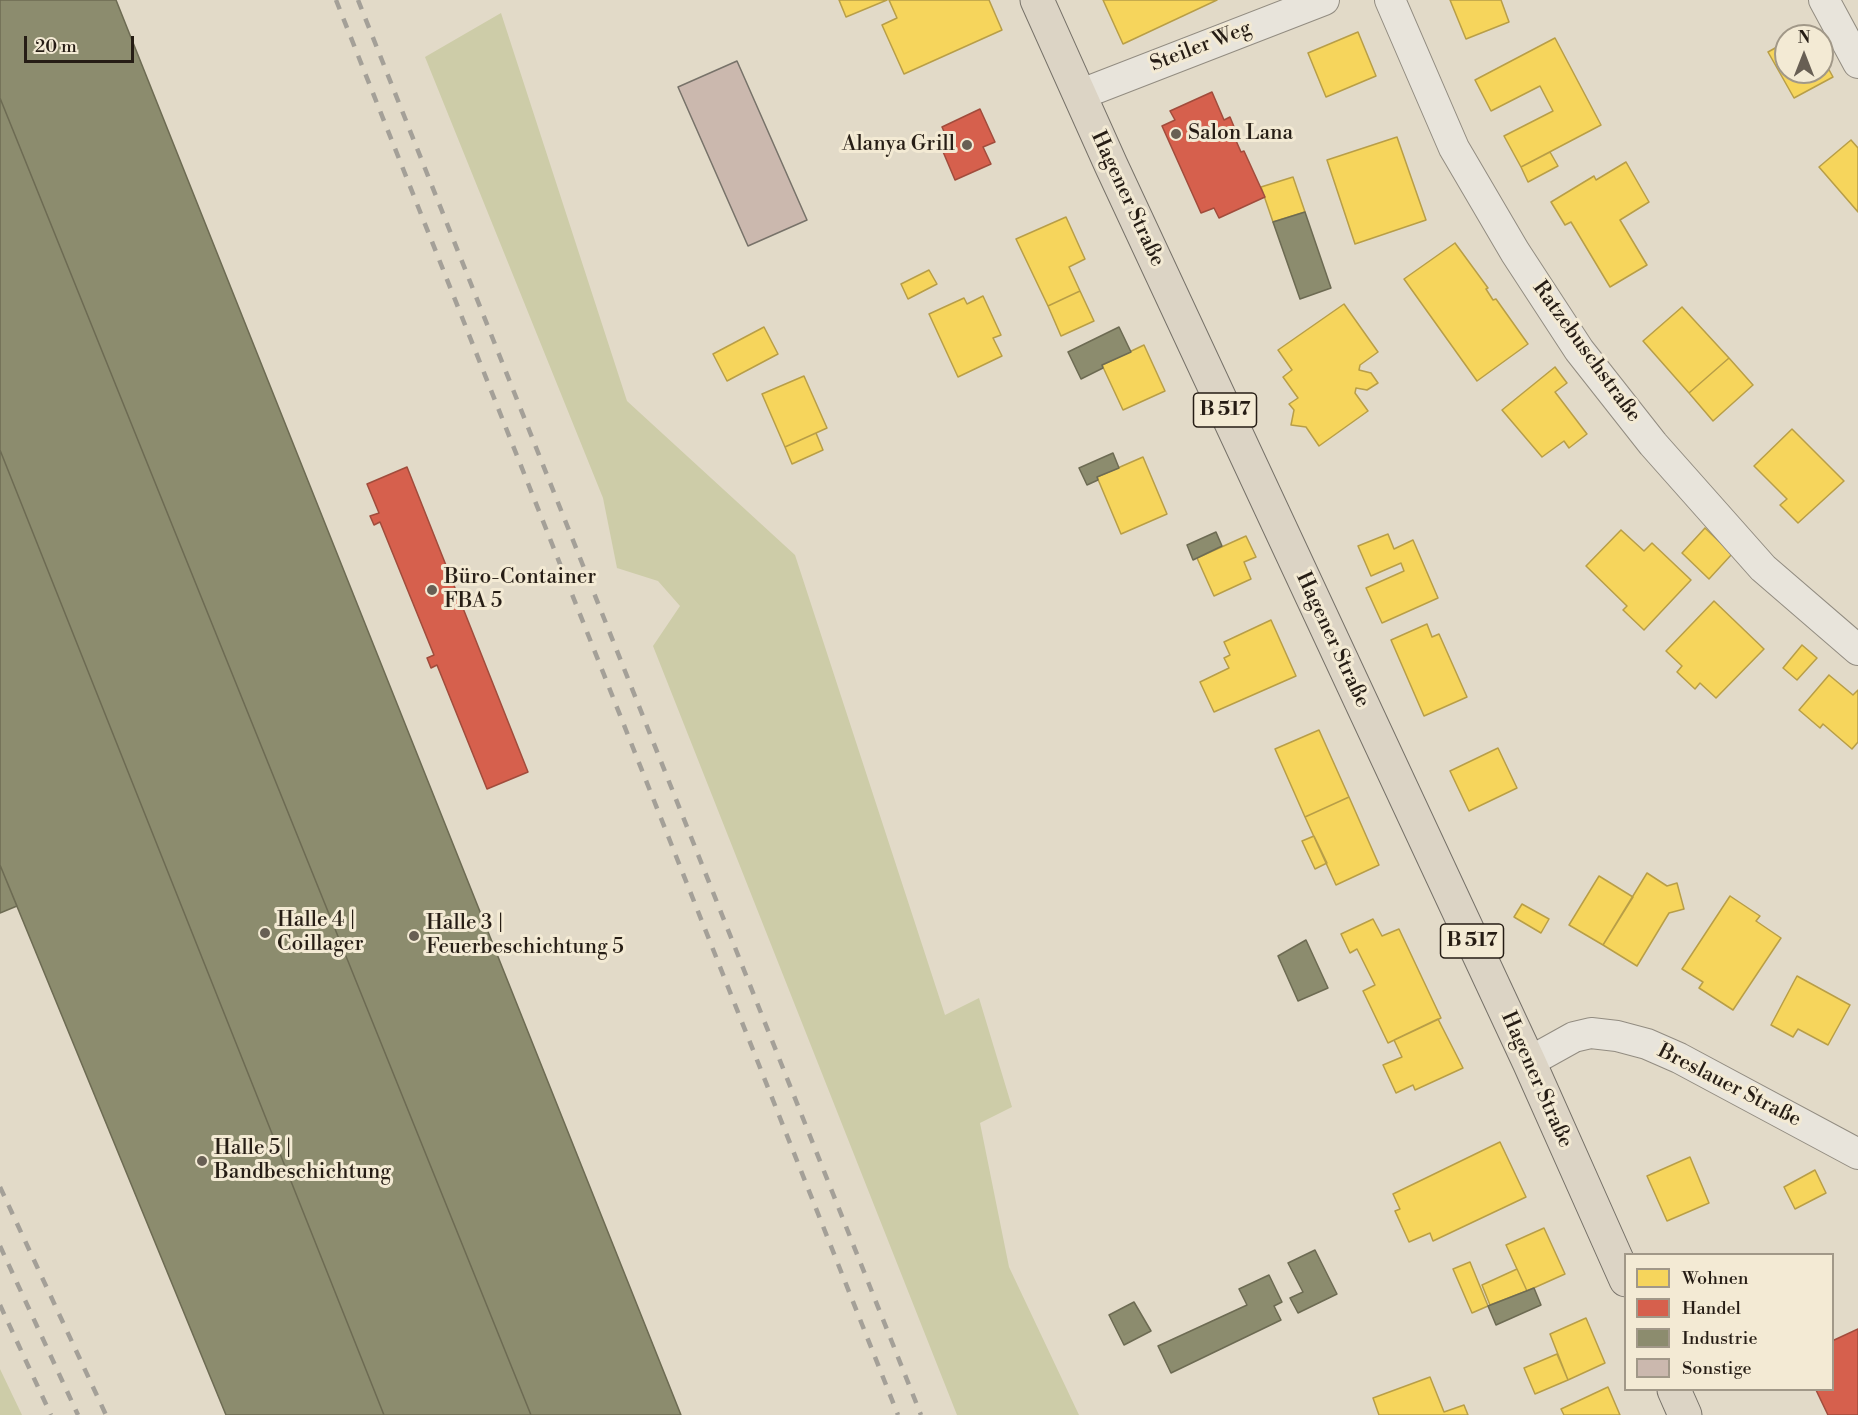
<!DOCTYPE html>
<html>
<head>
<meta charset="utf-8">
<style>
	body { margin:0 }
	#map { position:relative; width:1858px; height:1415px; overflow:hidden; background:#e2dac8; font-family:"Libre Bodoni",serif }
	canvas { display:block }
	.legend { position:absolute; left:1624px; top:1253px; width:210px; height:138px; box-sizing:border-box; background:#f3ead4; border:2px solid #a19888; margin:0; padding:8px 10px; list-style:none; font-size:18px; color:#261d15 }
	.legend li { display:flex; align-items:center; gap:12px; height:30px }
	.legend b { width:30px; border:2px solid #a19888 }
	.north { position:absolute; left:1774px; top:24px; width:60px; height:60px; box-sizing:border-box; background:#f3ead4; border:2px solid #a19888; border-radius:50%; rotate:0deg; font-size:16px; font-weight:700; line-height:24px; text-align:center; color:#261d15 }
	.north::after { content:''; display:block; margin:auto; width:21px; height:27px; background:#685f54; clip-path:polygon(50% 0,100% 100%,50% 72%,0 100%) }
	.scale { position:absolute; left:24px; top:36px; width:110px; height:27px; box-sizing:border-box; border:3px solid #261d15; border-top:0; padding-left:8px; font-size:18px; line-height:21px; white-space:nowrap; color:#261d15; -webkit-text-stroke:4px #f3ead4; paint-order:stroke }
</style>
</head>
<body>
<div id="map">
<canvas width="1858" height="1415"></canvas>
<ul class="legend">
<li><b style="height:16px;background:#f6d55c"></b>Wohnen</li>
<li><b style="height:16px;background:#d6604d"></b>Handel</li>
<li><b style="height:16px;background:#8c8c6e"></b>Industrie</li>
<li><b style="height:16px;background:#cbb8ae"></b>Sonstige</li>
</ul>
<div class="north">N</div>
<div class="scale">20 m</div>
</div>
<script>
const c = document.querySelector('canvas').getContext('2d');
c.lineJoin = 'round';
function paint(path, color) {
  c.fillStyle = color;
  c.fill(path, 'evenodd');
}
function toPath(rows) {
  const path = new Path2D();
  for (const r of rows) {
    path.moveTo(r[0], r[1]);
    for (let i = 2; i < r.length; i += 2) path.lineTo(r[i], r[i + 1]);
  }
  return path;
}
function stroke(path, color, width, dash) {
  c.strokeStyle = color;
  c.lineWidth = width;
  c.lineCap = dash ? 'butt' : 'round';
  c.setLineDash(dash || []);
  c.stroke(path);
}
function label(font, color, halo, rows, align = 'center') {
  c.font = font + ' "Libre Bodoni",serif';
  c.lineWidth = 6;
  c.setLineDash([]);
  c.textBaseline = 'middle';
  c.strokeStyle = halo;
  c.fillStyle = color;
  for (const [text, x, y, turn = 0] of rows) {
    c.save();
    c.translate(x, y);
    c.rotate((+turn || 0) * Math.PI / 180);
    c.textAlign = isNaN(turn) ? turn : align;
    if (halo) c.strokeText(text, 0, 0);
    c.fillText(text, 0, 0);
    c.restore();
  }
}
const green = toPath([
	[501,13,627,401,795,555,945,1015,979,998,1012,1107,980,1123,1009,1267,1079,1415,957,1415,653,646,680,606,658,581,617,568,603,498,425,57],
	[0,1369,22,1415,0,1415]
]);
const homes = toPath([
	[839,0,887,0,846,17,839,0],
	[889,0,989,0,1002,30,904,74,882,25,897,18,889,0],
	[1103,0,1217,0,1123,44,1103,0],
	[1450,0,1501,0,1509,22,1466,39,1450,0],
	[1358,32,1376,76,1326,97,1308,53,1358,32],
	[1555,38,1601,125,1521,167,1504,136,1553,111,1540,86,1491,111,1475,80,1555,38],
	[1786,42,1786,72,1822,72,1822,57,1833,77,1794,98,1768,52,1786,42],
	[1397,137,1426,220,1355,244,1327,160,1397,137],
	[1851,140,1858,148,1858,212,1819,167,1851,140],
	[1550,152,1558,166,1528,182,1521,167,1550,152],
	[1626,162,1649,202,1620,220,1647,265,1610,287,1571,222,1565,225,1551,202,1594,176,1596,180,1626,162],
	[1293,177,1305,212,1273,222,1261,187,1293,177],
	[1066,217,1085,259,1069,267,1080,291,1048,306,1016,239,1066,217],
	[1455,243,1488,288,1486,289,1493,300,1496,299,1528,344,1477,381,1404,279,1455,243],
	[929,270,937,284,908,299,901,284,929,270],
	[1080,291,1094,321,1061,336,1048,306,1080,291],
	[983,296,1001,335,993,338,1002,356,958,377,929,314,964,298,967,304,983,296],
	[1344,304,1378,352,1360,365,1359,370,1371,373,1378,383,1367,390,1356,388,1355,393,1368,411,1319,446,1306,427,1291,425,1294,410,1289,404,1298,398,1283,377,1292,370,1278,350,1344,304],
	[1682,307,1729,358,1689,393,1643,341,1682,307],
	[764,327,778,354,727,381,713,354,764,327],
	[1144,345,1165,391,1123,410,1102,365,1144,345],
	[1729,358,1753,385,1713,421,1689,393,1729,358],
	[1555,367,1567,383,1555,392,1587,434,1569,448,1564,441,1542,457,1502,410,1555,367],
	[804,376,827,428,785,447,762,394,804,376],
	[1792,429,1844,481,1798,523,1780,505,1787,499,1754,466,1792,429],
	[816,433,823,450,792,464,785,447,816,433],
	[1143,457,1167,514,1121,534,1097,477,1143,457],
	[1705,528,1732,554,1709,579,1682,553,1705,528],
	[1621,530,1644,551,1652,543,1691,580,1644,630,1623,610,1627,606,1586,566,1621,530],
	[1388,534,1394,549,1413,540,1438,598,1382,623,1366,588,1404,571,1401,563,1371,576,1358,546,1388,534],
	[1246,536,1256,557,1244,562,1251,579,1214,596,1197,558,1246,536],
	[1714,601,1764,649,1716,698,1700,683,1695,689,1677,672,1682,666,1666,651,1714,601],
	[1271,620,1296,676,1214,712,1200,682,1229,668,1224,658,1230,655,1224,642,1271,620],
	[1427,624,1432,637,1439,634,1467,697,1424,716,1391,640,1427,624],
	[1802,645,1817,658,1797,680,1783,668,1802,645],
	[1829,675,1853,695,1858,690,1858,742,1852,749,1823,724,1820,728,1799,710,1829,675],
	[1319,730,1349,797,1305,817,1275,749,1319,730],
	[1498,748,1517,788,1469,811,1450,771,1498,748],
	[1349,797,1379,865,1336,885,1305,817,1349,797],
	[1314,836,1327,863,1315,869,1302,841,1314,836],
	[1647,873,1667,886,1677,883,1684,909,1669,913,1637,966,1603,945,1647,873],
	[1599,876,1633,897,1603,945,1569,925,1599,876],
	[1730,896,1760,916,1756,921,1781,938,1733,1010,1699,988,1703,982,1682,969,1730,896],
	[1522,904,1549,919,1541,933,1514,917,1522,904],
	[1373,919,1382,936,1399,929,1441,1018,1388,1043,1363,991,1375,985,1357,949,1350,953,1341,934,1373,919],
	[1797,976,1850,1005,1828,1045,1798,1029,1793,1037,1771,1025,1797,976],
	[1438,1019,1463,1068,1415,1090,1413,1085,1396,1093,1383,1065,1402,1057,1394,1040,1438,1019],
	[1500,1142,1526,1197,1433,1241,1430,1233,1409,1242,1395,1211,1400,1209,1393,1194,1500,1142],
	[1690,1157,1709,1203,1667,1221,1647,1176,1690,1157],
	[1815,1170,1826,1193,1795,1209,1784,1187,1815,1170],
	[1544,1228,1565,1274,1527,1291,1506,1245,1544,1228],
	[1470,1262,1488,1306,1472,1313,1453,1269,1470,1262],
	[1517,1269,1527,1291,1490,1305,1482,1285,1517,1269],
	[1586,1318,1605,1363,1568,1380,1550,1334,1586,1318],
	[1557,1354,1568,1380,1535,1394,1524,1368,1557,1354],
	[1430,1377,1444,1412,1464,1405,1468,1415,1379,1415,1373,1398,1430,1377],
	[1608,1387,1620,1415,1564,1415,1561,1409,1608,1387]
]);
const shops = toPath([
	[1212,92,1224,120,1230,117,1237,134,1234,136,1241,152,1244,151,1265,197,1219,218,1214,208,1201,213,1162,126,1175,120,1170,111,1212,92],
	[980,109,995,142,983,147,991,164,955,180,941,147,949,143,942,127,980,109],
	[407,467,528,772,487,789,437,665,431,668,427,658,434,655,380,522,374,525,370,516,379,513,367,484,407,467],
	[1858,1329,1858,1415,1828,1415,1816,1390,1832,1390,1832,1341,1858,1329]
]);
const industry = toPath([
	[0,0,116,0,681,1415,531,1415,0,98,0,0],
	[0,98,531,1415,384,1415,0,450,0,98],
	[1305,212,1331,288,1300,299,1273,222,1305,212],
	[1119,327,1131,352,1102,365,1103,368,1081,379,1068,352,1119,327],
	[0,450,384,1415,226,1415,0,865,0,450],
	[1113,453,1119,468,1097,477,1098,480,1087,485,1079,468,1113,453],
	[1216,532,1222,546,1193,560,1187,545,1216,532],
	[0,865,17,906,0,913,0,865],
	[1306,940,1328,988,1298,1001,1278,956,1306,940],
	[1315,1250,1337,1294,1298,1313,1290,1298,1303,1292,1288,1263,1315,1250],
	[1269,1275,1282,1302,1274,1306,1281,1320,1171,1373,1158,1346,1247,1305,1239,1289,1269,1275],
	[1534,1288,1541,1305,1496,1325,1488,1306,1534,1288],
	[1134,1302,1151,1331,1124,1345,1109,1315,1134,1302]
]);
const building = toPath([
	[737,61,807,220,748,246,678,87,737,61]
]);
const street = toPath([
	[1390,0,1454,148,1515,252,1579,350,1653,444,1763,568,1858,650],
	[1824,0,1858,63],
	[1079,95,1324,0],
	[1529,1062,1574,1037,1591,1033,1617,1036,1647,1044,1679,1058,1858,1154]
]);
const primary = toPath([
	[1037,0,1111,165,1529,1062,1626,1280],
	[1674,1390,1685,1415]
]);
const rail = toPath([
	[336,0,898,1415],
	[358,0,921,1415],
	[0,1187,106,1415],
	[0,1246,78,1415],
	[0,1305,51,1415]
]);
const markers = [
	[1176,134,6,"#685f54"],
	[967,145,6,"#685f54"],
	[432,590,6,"#685f54"],
	[265,933,6,"#685f54"],
	[414,936,6,"#685f54"],
	[202,1161,6,"#685f54"]
];
const shields = [
	[1225,410,63],
	[1472,941,63]
];
const shieldNames = [
	["B 517",1225,410],
	["B 517",1472,941]
];
const streetNames = [
	["Steiler Weg",1201,47,-21],
	["Hagener Straße",1127,199,65],
	["Ratzebuschstraße",1586,352,54],
	["Hagener Straße",1332,640,65],
	["Hagener Straße",1536,1080,66],
	["Breslauer Straße",1729,1086,27]
];
const poiNames = [
	["Salon Lana",1188,134],
	["Alanya Grill",955,145,"right"],
	["Büro-Container",444,578],
	["FBA 5",444,602],
	["Halle 4 |",277,921],
	["Coillager",277,945],
	["Halle 3 |",426,924],
	["Feuerbeschichtung 5",426,948],
	["Halle 5 |",214,1149],
	["Bandbeschichtung",214,1173]
];
paint(green, '#cdcca8');
paint(homes, '#f6d55c');
stroke(homes, '#b89e47', 1.5);
paint(shops, '#d6604d');
stroke(shops, '#a14c3c', 1.5);
paint(industry, '#8c8c6e');
stroke(industry, '#6d6b53', 1.5);
paint(building, '#cbb8ae');
stroke(building, '#777269', 1.5);
stroke(street, '#928c81', 32);
stroke(primary, '#777269', 35);
stroke(street, '#e8e4db', 30);
stroke(primary, '#dcd4c5', 33);
stroke(rail, '#a4a098', 4.5, [10, 10]);
for (const [x, y, r, color] of markers) {
  const dot = new Path2D();
  dot.arc(x, y, r, 0, 2 * Math.PI);
  c.fillStyle = color;
  c.fill(dot);
  stroke(dot, '#f3ead4', 2);
}
for (const [x, y, w] of shields) {
  const box = new Path2D();
  box.roundRect(x - w / 2, y - 17, w, 34, 4.5);
  c.fillStyle = '#f3ead4';
  c.fill(box);
  stroke(box, '#261d15', 1.5);
}
label('bold 20px', '#261d15', null, shieldNames);
label('21px', '#261d15', '#f3ead4', streetNames);
label('21px', '#261d15', '#f3ead4', poiNames, 'left');
</script>
</body>
</html>
